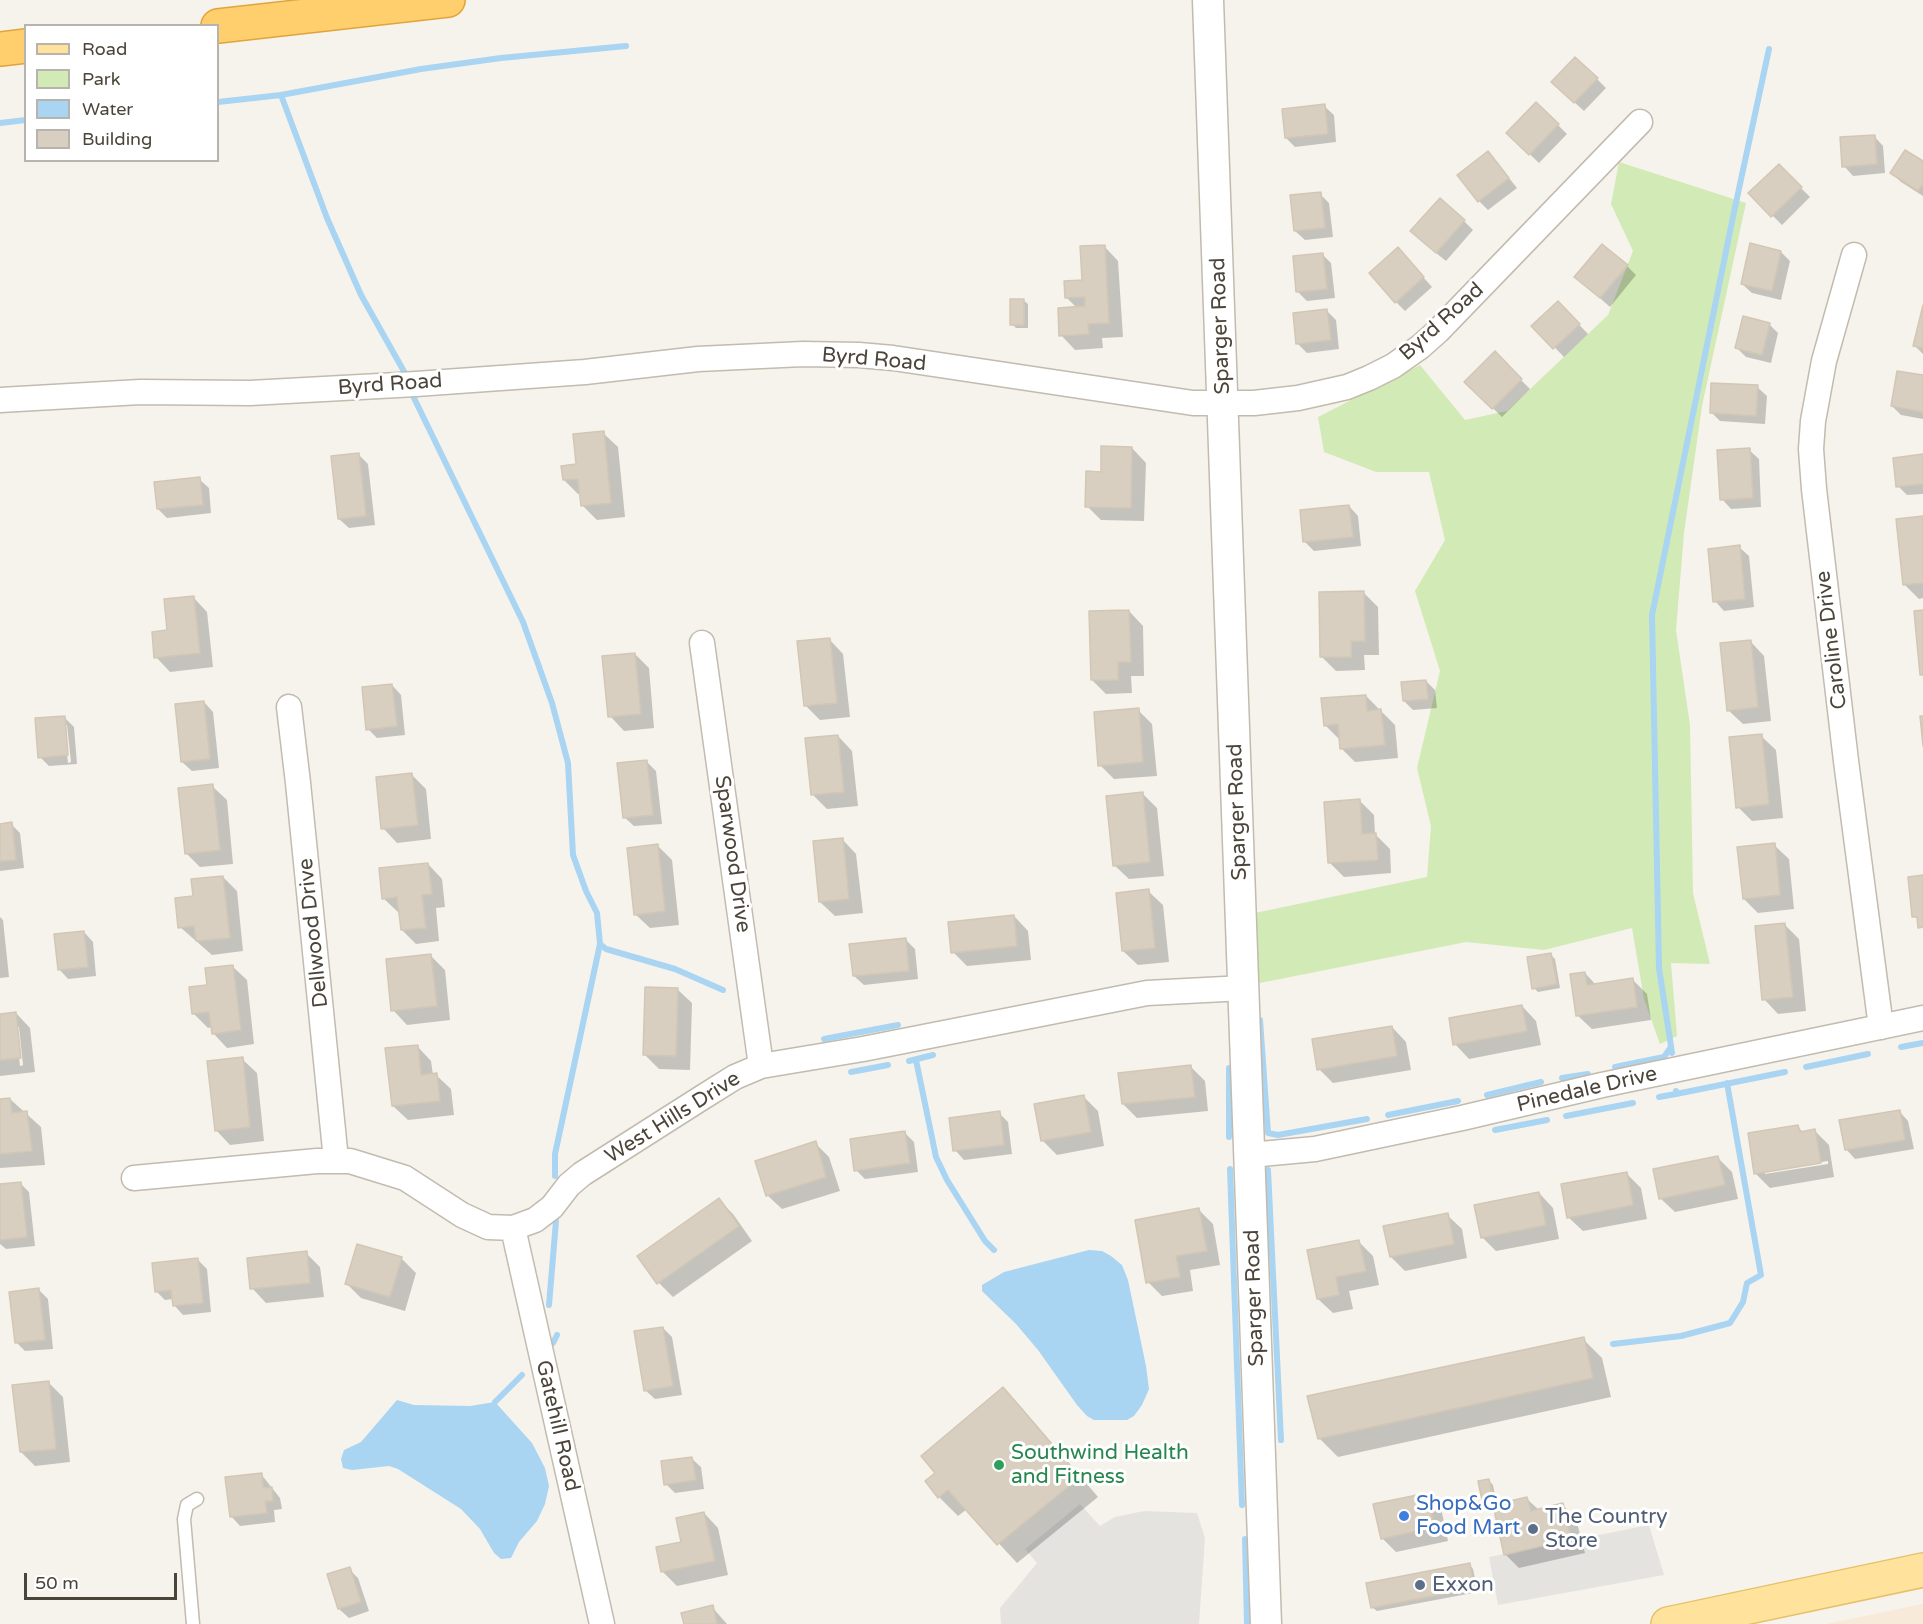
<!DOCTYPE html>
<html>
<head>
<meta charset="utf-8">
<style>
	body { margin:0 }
	#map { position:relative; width:1923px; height:1624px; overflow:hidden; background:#f6f3ec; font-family:"Varela Round",sans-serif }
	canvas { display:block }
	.legend { position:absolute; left:24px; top:24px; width:195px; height:138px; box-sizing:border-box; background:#fff; border:2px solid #b7b4b0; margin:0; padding:8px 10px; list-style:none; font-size:18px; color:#4b4439 }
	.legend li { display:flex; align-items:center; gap:12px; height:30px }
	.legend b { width:30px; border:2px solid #b7b4b0 }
	.scale { position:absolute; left:24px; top:1573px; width:153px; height:27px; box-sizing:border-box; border:3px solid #4b4439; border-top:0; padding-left:8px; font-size:18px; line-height:21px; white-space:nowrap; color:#4b4439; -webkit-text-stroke:4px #fff; paint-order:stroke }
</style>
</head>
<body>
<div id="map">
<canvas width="1923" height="1624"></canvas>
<ul class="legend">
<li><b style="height:8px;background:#ffe39c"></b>Road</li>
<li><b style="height:16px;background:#d2eab5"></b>Park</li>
<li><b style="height:16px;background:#a9d4f2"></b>Water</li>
<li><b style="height:16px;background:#d8cfc1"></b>Building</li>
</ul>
<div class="scale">50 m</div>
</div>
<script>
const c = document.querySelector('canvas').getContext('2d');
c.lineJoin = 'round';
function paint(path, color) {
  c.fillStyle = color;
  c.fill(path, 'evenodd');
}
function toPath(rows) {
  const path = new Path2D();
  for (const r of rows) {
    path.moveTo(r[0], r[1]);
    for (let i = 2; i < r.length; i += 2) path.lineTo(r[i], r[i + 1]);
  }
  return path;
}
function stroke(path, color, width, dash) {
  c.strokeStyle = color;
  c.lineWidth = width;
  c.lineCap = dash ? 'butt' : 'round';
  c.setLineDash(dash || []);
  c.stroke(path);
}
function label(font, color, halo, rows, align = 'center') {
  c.font = font + ' "Varela Round",sans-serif';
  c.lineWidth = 6;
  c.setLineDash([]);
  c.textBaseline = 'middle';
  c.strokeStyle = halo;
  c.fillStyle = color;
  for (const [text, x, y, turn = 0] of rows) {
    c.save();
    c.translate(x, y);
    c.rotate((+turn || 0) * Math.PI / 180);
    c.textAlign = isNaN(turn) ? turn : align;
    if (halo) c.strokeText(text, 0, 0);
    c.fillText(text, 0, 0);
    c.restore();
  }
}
const commercial = toPath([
	[1923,1604,1923,1624,1826,1624]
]);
const green = toPath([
	[1619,162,1746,203,1702,406,1684,533,1676,630,1690,725,1693,893,1710,964,1671,963,1677,1036,1660,1044,1644,999,1632,928,1544,950,1466,942,1255,984,1250,914,1427,877,1431,826,1417,768,1440,671,1415,591,1445,540,1429,472,1376,472,1324,452,1318,417,1420,365,1465,420,1507,411,1608,315,1633,251,1611,204]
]);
const parking = toPath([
	[1080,1504,1100,1526,1115,1517,1144,1511,1197,1513,1205,1538,1199,1624,1001,1624,1000,1608,1037,1563,1025,1549],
	[1649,1525,1664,1575,1498,1605,1489,1557]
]);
const water = toPath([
	[1089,1250,1102,1251,1111,1256,1122,1265,1128,1280,1146,1366,1149,1389,1142,1405,1134,1416,1127,1420,1094,1420,1087,1416,1077,1405,1038,1350,1016,1324,982,1291,982,1285,1004,1272],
	[397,1400,414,1405,470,1406,495,1402,532,1443,545,1468,549,1486,545,1504,537,1521,519,1542,511,1558,501,1559,494,1553,480,1529,461,1509,398,1469,389,1466,352,1470,343,1468,341,1459,344,1450,361,1442]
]);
const shadow = toPath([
	[1597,79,1606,88,1584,111,1562,91],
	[1324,106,1334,115,1336,142,1295,147,1286,138],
	[1558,125,1567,134,1539,163,1517,142],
	[1874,136,1883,146,1885,173,1853,176,1844,166],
	[1497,163,1517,188,1488,210,1479,201],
	[1923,163,1923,196,1901,182,1892,173],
	[1779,166,1810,197,1782,225,1750,193],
	[1320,194,1329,203,1333,237,1305,240,1295,231],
	[1464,221,1473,230,1446,261,1421,241],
	[1104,246,1118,261,1123,337,1102,338,1103,348,1075,350,1061,335,1077,308,1067,298,1084,281],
	[1781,252,1790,261,1781,300,1752,293,1742,284],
	[1322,254,1331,263,1335,298,1307,301,1298,292],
	[1407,259,1432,287,1405,311,1396,302],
	[1627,266,1636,275,1610,307,1576,277],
	[1023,300,1028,304,1028,328,1016,328,1012,324],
	[1327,311,1336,320,1339,349,1307,353,1297,343],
	[1923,311,1923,354,1914,345],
	[1567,312,1588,334,1564,357,1534,326],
	[1769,324,1778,333,1771,363,1746,357,1737,348],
	[1495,354,1530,389,1502,417,1466,382],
	[1923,377,1923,419,1901,415,1892,406],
	[1757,387,1767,396,1765,424,1720,421,1711,412],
	[603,433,618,447,625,517,597,520,583,506,581,494,578,494,564,480],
	[1132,448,1146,463,1144,521,1101,520,1087,506,1102,473],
	[1749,450,1759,459,1761,507,1731,509,1722,499],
	[359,455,368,464,375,525,349,528,339,519],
	[1923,456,1923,494,1907,495,1898,486],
	[199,479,209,488,211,513,167,518,158,509],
	[1349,506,1358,516,1361,546,1314,551,1305,542],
	[1923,518,1923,598,1919,599,1904,584],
	[1739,547,1749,556,1754,607,1724,611,1715,601],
	[1364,593,1378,607,1379,655,1364,655,1365,670,1336,671,1322,657],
	[193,597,207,612,213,667,170,672,156,657,169,631],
	[1129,611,1143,626,1144,676,1131,676,1132,693,1106,694,1092,680],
	[829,639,843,654,850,717,820,720,806,706],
	[1750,641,1764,656,1771,721,1743,724,1728,710],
	[635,654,649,668,654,728,624,731,610,716],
	[1426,681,1435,690,1437,708,1413,710,1404,701],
	[392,685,401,695,405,735,377,738,368,729],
	[1366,696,1395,725,1398,758,1355,762,1341,748,1339,739,1325,725],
	[204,702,213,712,219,768,192,771,182,762],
	[1138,710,1152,724,1157,776,1114,779,1100,765],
	[64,717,74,727,77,764,49,766,40,757],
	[64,725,67,725,71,762,68,763],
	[838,736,852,751,858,806,827,809,813,795],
	[1761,736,1776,750,1783,818,1752,821,1738,807],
	[647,762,656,771,662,824,634,826,624,817],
	[412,775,426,789,431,839,397,843,383,828],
	[212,786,227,800,233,864,200,867,186,853],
	[1143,794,1157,808,1164,876,1129,879,1114,865],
	[1360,801,1374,815,1375,834,1390,849,1391,873,1344,877,1329,862],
	[11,824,20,833,24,868,0,871,0,825],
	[842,839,856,854,863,913,835,916,820,902],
	[1774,845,1789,859,1794,909,1758,913,1744,899],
	[658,846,672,860,679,925,650,928,635,914],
	[428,864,442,879,445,907,436,908,439,941,416,944,402,930,400,912,398,912,383,898],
	[223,877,237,891,243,951,212,955,180,927,194,897],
	[1148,891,1163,905,1169,962,1138,965,1123,951],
	[1014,916,1028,931,1031,960,967,966,953,952],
	[0,917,3,920,9,977,0,978],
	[1784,924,1799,939,1806,1011,1778,1014,1764,999],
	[84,932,93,942,96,976,68,979,59,969],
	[905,939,915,949,918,979,864,985,854,976],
	[1551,955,1555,959,1560,988,1538,992,1534,988],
	[431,956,445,970,450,1020,407,1025,393,1010],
	[232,966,247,980,254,1044,227,1048,213,1033,212,1027,208,1028,193,1013,209,986],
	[1585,973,1596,985,1633,980,1647,994,1651,1020,1592,1029,1577,1015],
	[677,989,692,1003,690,1070,659,1069,645,1055],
	[1522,1006,1536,1021,1541,1045,1469,1059,1455,1044],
	[16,1013,30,1028,35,1072,0,1076,0,1015],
	[16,1027,19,1027,23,1065,20,1066],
	[1392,1027,1406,1042,1411,1070,1333,1083,1319,1069],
	[417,1046,431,1061,433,1075,436,1075,451,1089,454,1115,408,1120,393,1106],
	[242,1059,257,1073,264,1141,230,1145,216,1130],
	[1191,1067,1205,1081,1208,1111,1137,1118,1123,1104],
	[1083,1096,1098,1111,1104,1146,1057,1155,1042,1140],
	[10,1099,41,1127,45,1165,0,1168,0,1100],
	[1899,1111,1908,1121,1914,1149,1855,1159,1846,1149],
	[999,1113,1008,1122,1012,1154,964,1160,955,1150],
	[1798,1127,1804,1133,1815,1131,1829,1145,1834,1177,1770,1188,1756,1174],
	[1828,1161,1828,1164,1765,1174,1765,1171],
	[905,1133,914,1142,918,1172,865,1179,856,1170],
	[815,1143,829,1157,840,1191,782,1209,767,1195],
	[1718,1158,1732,1172,1738,1199,1675,1212,1660,1198],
	[1627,1174,1641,1188,1647,1219,1583,1231,1568,1217],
	[20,1183,29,1192,35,1246,6,1249,0,1244,0,1185],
	[1539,1193,1553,1208,1559,1239,1496,1251,1482,1237],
	[719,1200,733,1214,752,1241,673,1297,659,1283],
	[1199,1210,1213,1224,1220,1265,1190,1270,1193,1291,1162,1296,1148,1282],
	[1447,1215,1462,1229,1467,1258,1405,1271,1391,1257],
	[1359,1242,1373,1256,1379,1285,1349,1291,1353,1309,1333,1313,1318,1299],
	[358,1246,402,1259,416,1273,405,1311,361,1298,347,1284],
	[306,1253,320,1267,324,1297,266,1303,252,1288],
	[197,1259,207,1269,211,1312,183,1315,174,1305,173,1299,165,1300,156,1291],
	[39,1290,48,1299,53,1349,25,1351,16,1342],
	[663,1328,672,1337,682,1395,655,1399,645,1390],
	[1583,1339,1602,1358,1611,1397,1338,1457,1319,1438],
	[49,1383,63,1397,70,1462,35,1466,21,1452],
	[1003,1389,1022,1408,1098,1497,1017,1563,967,1509,958,1516,939,1497,938,1473],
	[691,1458,701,1467,704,1489,675,1493,666,1484],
	[261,1474,280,1498,282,1509,274,1510,275,1522,240,1526,231,1516],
	[1489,1481,1493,1485,1497,1506,1527,1499,1539,1510,1562,1504,1576,1519,1585,1553,1519,1568,1505,1554,1495,1507,1489,1508,1485,1504],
	[1426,1494,1441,1508,1448,1541,1396,1552,1382,1538],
	[704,1513,718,1528,728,1575,677,1586,662,1571],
	[1469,1564,1473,1569,1478,1592,1377,1611,1372,1607],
	[349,1569,358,1578,369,1611,349,1618,339,1609],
	[712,1607,727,1624,685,1624]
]);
const stream = toPath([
	[281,95,327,218,361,295,406,375],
	[218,102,281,95,421,69,501,58,626,46],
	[0,123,26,120],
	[414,398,523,622,552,703,568,763,573,855,586,891,597,913,600,944,555,1154,555,1176],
	[600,944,606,949,675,969,723,990],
	[1260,1020,1268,1133,1278,1135,1367,1119],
	[824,1039,898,1025],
	[1901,1047,1923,1043],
	[1672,1053,1659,968,1652,615,1734,212,1769,49],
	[916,1060,936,1157,947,1180,985,1241,994,1250],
	[909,1061,933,1055],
	[1615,1067,1664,1057,1671,1047],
	[1806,1067,1868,1054],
	[1229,1068,1229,1137],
	[851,1072,888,1065],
	[1562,1078,1588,1074],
	[1676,1091,1676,1094,1785,1072],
	[1487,1095,1541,1082],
	[1659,1097,1676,1094],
	[1388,1115,1458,1101],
	[1566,1116,1633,1103],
	[1495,1130,1547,1120],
	[1230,1169,1242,1505],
	[1268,1170,1281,1440],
	[549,1305,556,1221],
	[553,1343,557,1335],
	[1613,1344,1681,1336,1730,1323,1743,1302,1747,1283,1761,1275,1727,1083],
	[495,1402,522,1375],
	[1245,1539,1247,1624]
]);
const building = toPath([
	[1575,57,1598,78,1574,103,1551,82,1575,57],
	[1536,102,1559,124,1529,155,1506,133,1536,102],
	[1325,104,1328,134,1285,138,1282,109,1325,104],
	[1875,135,1877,164,1842,167,1840,137,1875,135],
	[1905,150,1923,161,1923,184,1918,191,1890,173,1905,150],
	[1488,151,1509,178,1478,202,1457,175,1488,151],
	[1779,164,1802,187,1771,217,1748,193,1779,164],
	[1321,192,1325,228,1294,231,1290,195,1321,192],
	[1440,198,1465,220,1436,253,1410,231,1440,198],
	[1750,243,1781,251,1772,291,1741,284,1750,243],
	[1602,244,1628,265,1600,298,1574,277,1602,244],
	[1105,245,1109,323,1088,324,1089,334,1059,336,1058,308,1085,306,1085,297,1065,298,1064,281,1082,280,1080,246,1105,245],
	[1398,247,1424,277,1395,303,1369,273,1398,247],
	[1323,253,1327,289,1296,292,1293,256,1323,253],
	[1010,299,1024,299,1024,325,1010,325,1010,299],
	[1558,301,1580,324,1553,349,1531,326,1558,301],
	[1923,305,1923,348,1913,346,1923,305],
	[1327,309,1331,340,1296,344,1293,313,1327,309],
	[1743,316,1770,323,1762,355,1735,348,1743,316],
	[1495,351,1522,379,1492,409,1464,382,1495,351],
	[1897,371,1923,375,1923,412,1891,406,1897,371],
	[1711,383,1758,385,1756,416,1710,413,1711,383],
	[604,431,611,503,581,506,578,479,563,480,561,466,576,464,573,434,604,431],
	[1101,446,1132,447,1131,508,1085,507,1086,471,1101,472,1101,446],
	[1750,448,1753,498,1720,500,1717,450,1750,448],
	[359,453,366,516,338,519,331,456,359,453],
	[1923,454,1923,484,1896,487,1893,458,1923,454],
	[200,477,203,505,157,509,154,482,200,477],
	[1349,505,1353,537,1303,542,1300,510,1349,505],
	[1923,516,1923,583,1903,585,1896,519,1923,516],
	[1740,545,1745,599,1713,602,1708,549,1740,545],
	[1364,591,1365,641,1351,641,1351,657,1320,657,1319,592,1364,591],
	[194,596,200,653,154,658,152,632,167,630,164,599,194,596],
	[1129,610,1131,662,1118,662,1118,680,1091,680,1089,611,1129,610],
	[1923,610,1923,675,1920,675,1914,611,1923,610],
	[830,638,837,703,804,706,797,641,830,638],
	[1751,640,1758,707,1727,711,1720,643,1751,640],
	[635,653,641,714,608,717,602,656,635,653],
	[1426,680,1428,699,1403,701,1401,682,1426,680],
	[392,684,397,726,366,730,362,687,392,684],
	[1366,695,1367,711,1381,709,1385,745,1340,749,1338,724,1324,726,1321,698,1366,695],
	[204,701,210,759,181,762,175,704,204,701],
	[1139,708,1143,762,1098,766,1094,712,1139,708],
	[65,716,68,755,38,758,35,718,65,716],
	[1920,716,1923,716,1923,746,1920,716],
	[1762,734,1769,804,1736,808,1729,737,1762,734],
	[838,735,844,792,811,795,805,738,838,735],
	[647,760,653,815,623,818,617,763,647,760],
	[412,773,418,825,381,829,376,777,412,773],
	[213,784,220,850,185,854,178,788,213,784],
	[1143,792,1150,862,1113,866,1106,796,1143,792],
	[1360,799,1362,834,1376,833,1378,860,1328,863,1324,802,1360,799],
	[12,822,16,860,0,861,0,824,12,822],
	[843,838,849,899,819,902,813,841,843,838],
	[1775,843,1780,895,1743,899,1737,847,1775,843],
	[658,844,665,911,634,915,627,848,658,844],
	[428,863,432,894,422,895,426,928,401,930,397,897,382,899,379,868,428,863],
	[1923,875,1923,927,1918,928,1917,917,1912,917,1908,877,1923,875],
	[223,876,230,938,196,941,194,926,178,928,175,898,193,896,191,879,223,876],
	[1149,889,1155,948,1122,951,1116,893,1149,889],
	[1014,915,1017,946,951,953,948,922,1014,915],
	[1785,923,1793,997,1762,1000,1755,926,1785,923],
	[84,931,88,967,58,970,54,934,84,931],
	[906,938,909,971,853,976,849,944,906,938],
	[1551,953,1557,984,1532,989,1527,957,1551,953],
	[431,954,437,1006,391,1011,386,959,431,954],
	[233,965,241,1030,212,1034,209,1012,192,1014,189,987,207,985,205,968,233,965],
	[1585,972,1587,985,1633,978,1637,1007,1576,1016,1570,974,1585,972],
	[645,987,678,988,676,1056,643,1055,645,987],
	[1522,1005,1527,1031,1453,1045,1449,1018,1522,1005],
	[16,1012,21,1058,0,1060,0,1014,16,1012],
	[1392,1026,1397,1056,1317,1070,1312,1039,1392,1026],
	[418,1045,421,1075,437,1073,440,1101,392,1106,385,1048,418,1045],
	[243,1057,250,1127,215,1131,207,1061,243,1057],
	[1191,1065,1195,1097,1122,1104,1118,1073,1191,1065],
	[1084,1095,1091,1132,1041,1141,1034,1104,1084,1095],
	[10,1098,12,1113,27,1111,32,1151,0,1154,0,1099,10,1098],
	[1900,1110,1905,1140,1845,1150,1839,1120,1900,1110],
	[1000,1111,1004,1145,953,1151,949,1118,1000,1111],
	[1798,1125,1800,1132,1815,1129,1821,1163,1754,1174,1748,1133,1798,1125],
	[905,1131,910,1163,854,1171,850,1139,905,1131],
	[816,1141,826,1177,766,1196,755,1161,816,1141],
	[1718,1156,1725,1185,1659,1199,1653,1169,1718,1156],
	[1627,1172,1633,1205,1567,1218,1561,1184,1627,1172],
	[21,1182,27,1237,0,1240,0,1184,21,1182],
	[1539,1192,1546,1225,1481,1238,1474,1205,1539,1192],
	[719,1198,739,1226,657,1284,637,1256,719,1198],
	[1199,1208,1207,1251,1176,1256,1180,1277,1146,1283,1135,1220,1199,1208],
	[1448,1213,1454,1244,1390,1257,1383,1226,1448,1213],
	[1359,1240,1366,1271,1336,1277,1339,1295,1317,1299,1307,1250,1359,1240],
	[357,1244,402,1257,390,1297,345,1284,357,1244],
	[307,1251,310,1283,250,1289,247,1258,307,1251],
	[198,1258,203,1303,173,1306,171,1290,155,1292,152,1263,198,1258],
	[39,1288,45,1340,15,1343,9,1292,39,1288],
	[663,1327,673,1386,644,1391,634,1331,663,1327],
	[1584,1337,1593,1378,1318,1439,1307,1396,1584,1337],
	[49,1381,56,1449,20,1452,12,1385,49,1381],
	[1003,1387,1080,1477,997,1545,948,1490,938,1498,925,1481,935,1473,921,1456,1003,1387],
	[692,1457,696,1480,664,1485,661,1461,692,1457],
	[262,1473,263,1488,272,1487,273,1501,265,1501,267,1513,230,1517,225,1477,262,1473],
	[1489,1479,1494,1502,1483,1505,1478,1481,1489,1479],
	[1427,1493,1434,1527,1381,1539,1373,1504,1427,1493],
	[1527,1497,1531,1511,1563,1503,1571,1539,1504,1555,1493,1505,1527,1497],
	[704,1512,715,1561,661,1572,656,1547,681,1542,676,1518,704,1512],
	[1470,1563,1474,1588,1371,1608,1366,1583,1470,1563],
	[350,1567,361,1602,338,1609,327,1574,350,1567],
	[713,1605,717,1624,684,1624,681,1613,713,1605]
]);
const service = toPath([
	[193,1624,184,1519,187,1505,197,1499]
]);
const minor = toPath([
	[1854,255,1824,361,1813,421,1811,449,1814,489,1846,761,1881,1027],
	[0,400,140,392,250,393,416,384,585,372,698,359,803,354,859,355,893,358,1193,403,1254,403,1298,398,1347,387,1369,378,1393,366,1420,347,1438,331,1640,122],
	[702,643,761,1066],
	[289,707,298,783,336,1160],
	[1250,1155,1315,1149,1462,1118,1602,1085,1923,1018],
	[134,1178,317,1161,350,1161,405,1178,462,1215,488,1227,513,1228,535,1220,552,1207,569,1185,582,1174,703,1097,735,1077,761,1066,863,1049,1147,993,1244,988],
	[513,1228,602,1624]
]);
const tertiary = toPath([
	[1208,0,1266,1624]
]);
const primary = toPath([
	[1668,1624,1923,1570]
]);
const motorway = toPath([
	[218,26,448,0],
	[0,49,26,46]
]);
const markers = [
	[999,1465,6,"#2e9e5b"],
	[1404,1516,6,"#3f7fe0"],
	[1533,1529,6,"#5c6f8a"],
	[1420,1585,6,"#5c6f8a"]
];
const streetNames = [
	["Byrd Road",1442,322,-42],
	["Sparger Road",1221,326,-92],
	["Byrd Road",874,360,5],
	["Byrd Road",390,385,-4],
	["Caroline Drive",1832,640,-97],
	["Sparger Road",1238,812,-92],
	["Sparwood Drive",732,854,82],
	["Dellwood Drive",314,933,-96],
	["Pinedale Drive",1587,1090,-13],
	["West Hills Drive",673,1118,-32],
	["Sparger Road",1255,1298,-92],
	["Gatehill Road",557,1426,77]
];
const leisureNames = [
	["Southwind Health",1011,1453],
	["and Fitness",1011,1477]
];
const shopNames = [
	["Shop&Go",1416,1504],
	["Food Mart",1416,1528]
];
const serviceNames = [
	["The Country",1545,1517],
	["Store",1545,1541],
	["Exxon",1432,1585]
];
paint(commercial, '#f7ead8');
paint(green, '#d2eab5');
paint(parking, '#e5e3e0');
paint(water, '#a9d4f2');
paint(shadow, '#0003');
stroke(stream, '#a9d4f2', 6);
paint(building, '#d8cfc1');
stroke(building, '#d3c7b4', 1.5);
stroke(service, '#c2bbae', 15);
stroke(minor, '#c2bbae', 27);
stroke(tertiary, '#c2bbae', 33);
stroke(primary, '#e6c16a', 36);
stroke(motorway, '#e0a43c', 36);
stroke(service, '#fff', 12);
stroke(minor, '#fff', 24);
stroke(tertiary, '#fff', 30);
stroke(primary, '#ffe39c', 33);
stroke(motorway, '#ffcf6e', 33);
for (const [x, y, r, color] of markers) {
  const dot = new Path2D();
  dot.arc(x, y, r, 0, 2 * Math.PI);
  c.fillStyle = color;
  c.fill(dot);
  stroke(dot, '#fff', 2);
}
label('21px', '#4b4439', '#fff', streetNames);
label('21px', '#27864d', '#fff', leisureNames, 'left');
label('21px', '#366cbe', '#fff', shopNames, 'left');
label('21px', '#4e5e75', '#fff', serviceNames, 'left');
</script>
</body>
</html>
